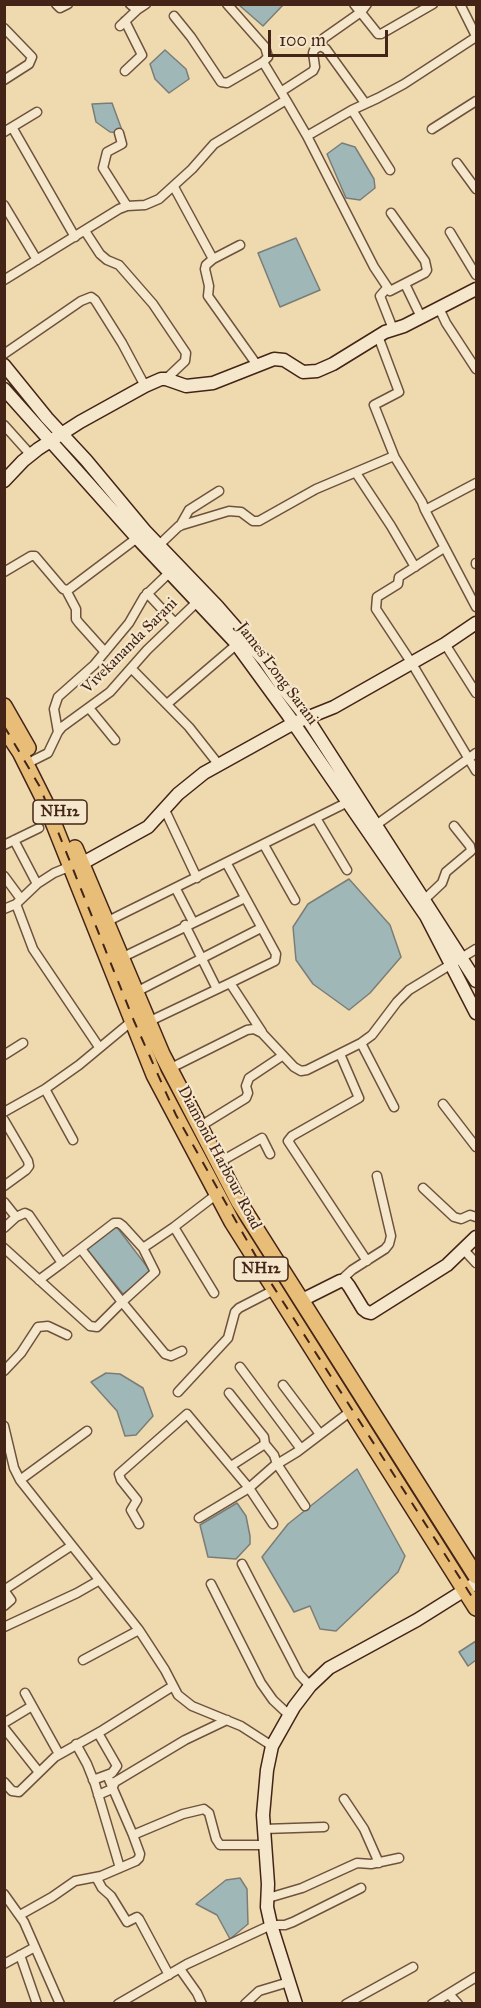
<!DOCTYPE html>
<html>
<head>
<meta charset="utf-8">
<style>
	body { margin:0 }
	#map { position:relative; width:481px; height:2008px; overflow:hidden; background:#efdab0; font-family:"IM FELL Great Primer",serif }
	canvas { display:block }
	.frame { position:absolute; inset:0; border:6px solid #432417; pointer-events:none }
	.scale { position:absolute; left:268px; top:30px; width:120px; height:27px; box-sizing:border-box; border:3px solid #432417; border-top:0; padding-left:8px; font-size:18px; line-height:21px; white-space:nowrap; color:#432417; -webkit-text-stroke:4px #f5e7cc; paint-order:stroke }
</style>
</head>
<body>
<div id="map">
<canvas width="481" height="2008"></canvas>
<div class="frame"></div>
<div class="scale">100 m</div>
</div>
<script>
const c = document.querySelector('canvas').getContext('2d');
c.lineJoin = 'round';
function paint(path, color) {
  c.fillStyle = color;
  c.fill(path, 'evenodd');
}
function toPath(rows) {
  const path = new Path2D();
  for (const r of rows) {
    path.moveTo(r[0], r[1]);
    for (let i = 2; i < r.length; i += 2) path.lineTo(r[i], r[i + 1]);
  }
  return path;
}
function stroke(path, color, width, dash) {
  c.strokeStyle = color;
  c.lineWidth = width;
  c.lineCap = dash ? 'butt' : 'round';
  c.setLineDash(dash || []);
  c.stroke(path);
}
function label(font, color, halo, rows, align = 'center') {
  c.font = font + ' "IM FELL Great Primer",serif';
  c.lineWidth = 4.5;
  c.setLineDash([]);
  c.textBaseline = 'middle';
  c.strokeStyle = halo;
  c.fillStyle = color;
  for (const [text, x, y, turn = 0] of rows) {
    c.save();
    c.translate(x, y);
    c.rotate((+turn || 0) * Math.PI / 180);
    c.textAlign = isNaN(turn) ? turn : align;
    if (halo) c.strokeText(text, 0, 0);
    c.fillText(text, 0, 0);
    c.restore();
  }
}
const water = toPath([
	[239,5,239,4,283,5,263,26,239,5],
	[165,50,186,69,189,79,169,93,155,79,150,64,165,50],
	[112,103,123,133,110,132,96,122,92,104,112,103],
	[342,143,355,147,374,179,375,188,360,200,346,198,327,154,342,143],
	[296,238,320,290,280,307,258,253,296,238],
	[349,879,390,925,401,957,370,993,349,1010,313,984,296,960,293,927,308,904,349,879],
	[116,1226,151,1272,123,1294,86,1248,116,1226],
	[106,1373,120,1374,143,1388,153,1416,136,1435,125,1436,117,1411,91,1382,106,1373],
	[357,1469,405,1556,398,1572,336,1631,320,1629,310,1606,294,1612,262,1557,288,1524,357,1469],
	[237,1503,246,1516,250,1536,250,1544,236,1559,208,1557,200,1525,237,1503],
	[476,1641,476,1660,468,1666,459,1652,476,1641],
	[240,1878,247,1889,248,1924,230,1939,217,1915,196,1904,226,1880,240,1878]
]);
const street = toPath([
	[56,4,60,8,68,4],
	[130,4,137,10,146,4],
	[227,4,265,47,268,57,263,62],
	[354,4,378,34,381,34,433,4],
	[460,4,476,36],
	[174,16,191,37,221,82,227,83,263,62,286,100],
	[120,26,137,10],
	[4,28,32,57,29,64,4,80],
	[319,46,324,38,361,12,367,4],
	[125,71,142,55,125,21],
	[282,91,313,71,315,67,313,53,314,50,320,46,326,49,365,103],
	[352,110,390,170],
	[12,127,75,237],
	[432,129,476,101],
	[4,132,37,112],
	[119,133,122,144,107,152,103,168,127,206],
	[307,136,374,267,390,291,425,273,427,270,425,261,391,213],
	[457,163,476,189],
	[174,187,213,259],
	[4,205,37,260],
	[85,231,100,254,107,260,119,265,153,304,186,353,185,361,166,379],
	[450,232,476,275],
	[240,245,213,259,206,265,205,269,209,286,208,296,257,365],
	[4,280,119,209,127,206,145,205,159,199,192,169,214,144,286,100,307,136,352,110,378,98,404,84,476,37],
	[405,284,421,317],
	[387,288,380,296,393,329],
	[439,308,446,323,476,369],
	[378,336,399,392,374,405,395,458],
	[4,354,81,301,91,297,95,300,122,343,145,386],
	[4,425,30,454],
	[356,473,391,526,415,567],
	[425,510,476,607],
	[180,526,189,510,219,491],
	[158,546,179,526,229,511,241,512,253,521,259,521,316,489,394,456,422,502,425,510,476,483],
	[444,548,399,577,398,584,377,597,376,609,411,662,476,771],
	[476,564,476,563],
	[4,572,31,556,35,556,63,589,68,590,137,538],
	[66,590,76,609,76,619,79,623,105,652],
	[147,593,175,623],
	[445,644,476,693],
	[131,668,189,727,219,765],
	[167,704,236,645],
	[89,708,115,740],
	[58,732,54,709,58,697,94,665,129,623,144,597,170,572],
	[34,760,48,753,58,732,62,727,110,692,147,650,197,602],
	[164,808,197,878],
	[316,818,347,870],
	[376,825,476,753],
	[14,840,37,884],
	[4,845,39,828],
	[264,845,295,900],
	[227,864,276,954,275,961,230,983,262,1032],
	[4,876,21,899],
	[176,889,193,922],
	[425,899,442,883,446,872,471,851,470,846,454,826],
	[16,904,33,949,99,1047],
	[4,909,16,904,37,884,54,873,71,866],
	[104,923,348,802],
	[185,925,217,989],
	[121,958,245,898],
	[136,992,261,928],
	[148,1022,230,983],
	[361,1043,394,1107],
	[340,1054,359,1098,292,1136,288,1141,367,1261],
	[4,1055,23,1043],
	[169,1069,247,1030,254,1029,262,1033,294,1067,301,1071,307,1070,361,1043,372,1035,397,1002,409,990,476,949],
	[45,1089,73,1140],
	[443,1104,476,1147],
	[4,1112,45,1089,79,1065,132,1021],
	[4,1120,28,1161,29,1166,26,1170,4,1186],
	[199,1127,246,1098,248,1093,246,1086,249,1078,282,1056],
	[218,1163,262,1138,270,1154],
	[423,1188,454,1217,461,1219,470,1215,476,1217],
	[4,1202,16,1217,25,1213,29,1215,62,1263,114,1223,119,1223,123,1226,143,1248,174,1227,217,1194],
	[174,1227,214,1293],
	[4,1228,16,1217],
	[4,1248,90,1326,97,1327,122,1302,165,1354,171,1356,182,1351],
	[81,1249,122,1302,155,1272,143,1248],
	[464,1250,476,1263],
	[39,1280,62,1263],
	[340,1281,352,1270,385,1249,389,1244,391,1236,377,1176],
	[240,1367,301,1449],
	[4,1371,21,1353,38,1327,48,1326,67,1335],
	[283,1385,320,1434],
	[178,1392,228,1338,235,1312,239,1308,274,1290],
	[229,1393,264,1437,265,1444,274,1455,277,1464,305,1506],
	[4,1426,14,1468,20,1480,139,1630,165,1670,178,1695,192,1706,241,1726,272,1746],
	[231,1466,265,1444],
	[20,1480,87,1431],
	[199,1518,249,1488,274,1466,297,1452,351,1411],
	[139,1524,131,1510,137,1500,121,1480,119,1474,187,1414,249,1488,273,1524],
	[242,1564,299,1674,310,1686],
	[211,1584,261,1683,273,1700,290,1716],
	[4,1590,71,1546],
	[4,1590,11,1600,4,1606],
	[4,1627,77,1593,98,1581],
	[83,1660,139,1630],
	[25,1693,59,1754],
	[4,1723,32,1706],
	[4,1728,38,1771],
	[76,1744,87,1764,95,1784,120,1868],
	[93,1780,112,1773,117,1766,98,1733],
	[4,1782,12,1791,19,1792,55,1757,103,1730,173,1686],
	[98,1795,112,1789,115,1782,185,1740,227,1720],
	[344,1799,364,1829,379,1863],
	[264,1829,324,1827],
	[133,1835,183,1814,204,1809,209,1813,216,1839,220,1845,264,1845],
	[96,1877,102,1888,111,1896,127,1922,137,1917,139,1919,169,1975],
	[4,1894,24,1922,60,2004],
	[268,1898,302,1888,357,1863,371,1864,399,1858],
	[20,1915,52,1897,75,1881,101,1876,136,1861,139,1858,140,1854,133,1835,107,1775],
	[20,1955,37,2004],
	[4,1964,35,1947],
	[180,1969,197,1993,202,2004],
	[449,1994,458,2004],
	[118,2004,187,1964,271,1925,285,1925,293,1922,361,1888],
	[245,2004,259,1991,289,1982],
	[346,2004,413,1967],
	[432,2004,476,1977]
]);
const secondary = toPath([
	[4,365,47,418,86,460,146,532,217,606,264,660,283,688,307,718,476,981],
	[4,389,137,538,234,641,288,715,426,916,476,1013],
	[4,481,23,461,38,449,80,422,145,386,161,379,166,379,186,386,213,383,274,359,284,360,303,372,317,371,333,364,385,332,404,326,476,289],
	[81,864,148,827,178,794,204,773,294,723,334,707,445,644,476,623],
	[302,1300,340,1281,345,1281,349,1286,363,1309,367,1312,371,1313,447,1265,476,1237],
	[296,2004,271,1925,267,1907,268,1884,263,1815,267,1770,272,1746,294,1707,310,1686,329,1668,417,1620,476,1583]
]);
const highway = toPath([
	[4,706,28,748],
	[4,728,20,752,45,802,154,1075,232,1222,476,1608],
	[75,848,162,1054,239,1202,476,1576]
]);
const rail = toPath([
	[4,726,40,787,134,1021,176,1115,271,1283,476,1603]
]);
const shields = [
	[60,812,54],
	[261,1269,54]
];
const shieldNames = [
	["NH12",60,812],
	["NH12",261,1269]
];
const streetNames = [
	["Vivekananda Sarani",130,646,-45],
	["James Long Sarani",277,674,53],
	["Diamond Harbour Road",219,1158,62]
];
paint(water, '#9fb8b7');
stroke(water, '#7a7d77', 1.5);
stroke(street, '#6e523d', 11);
stroke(secondary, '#432417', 15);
stroke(highway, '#432417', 18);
stroke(street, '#f5e7cc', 8);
stroke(secondary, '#f5e7cc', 12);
stroke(highway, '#e8bd78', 15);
stroke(rail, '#432417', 2, [10, 10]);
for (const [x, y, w] of shields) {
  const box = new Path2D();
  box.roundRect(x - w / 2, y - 12, w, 24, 4.5);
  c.fillStyle = '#f5e7cc';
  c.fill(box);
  stroke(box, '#432417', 1.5);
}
label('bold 15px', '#432417', null, shieldNames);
label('16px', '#432417', '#f5e7cc', streetNames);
</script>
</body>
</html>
